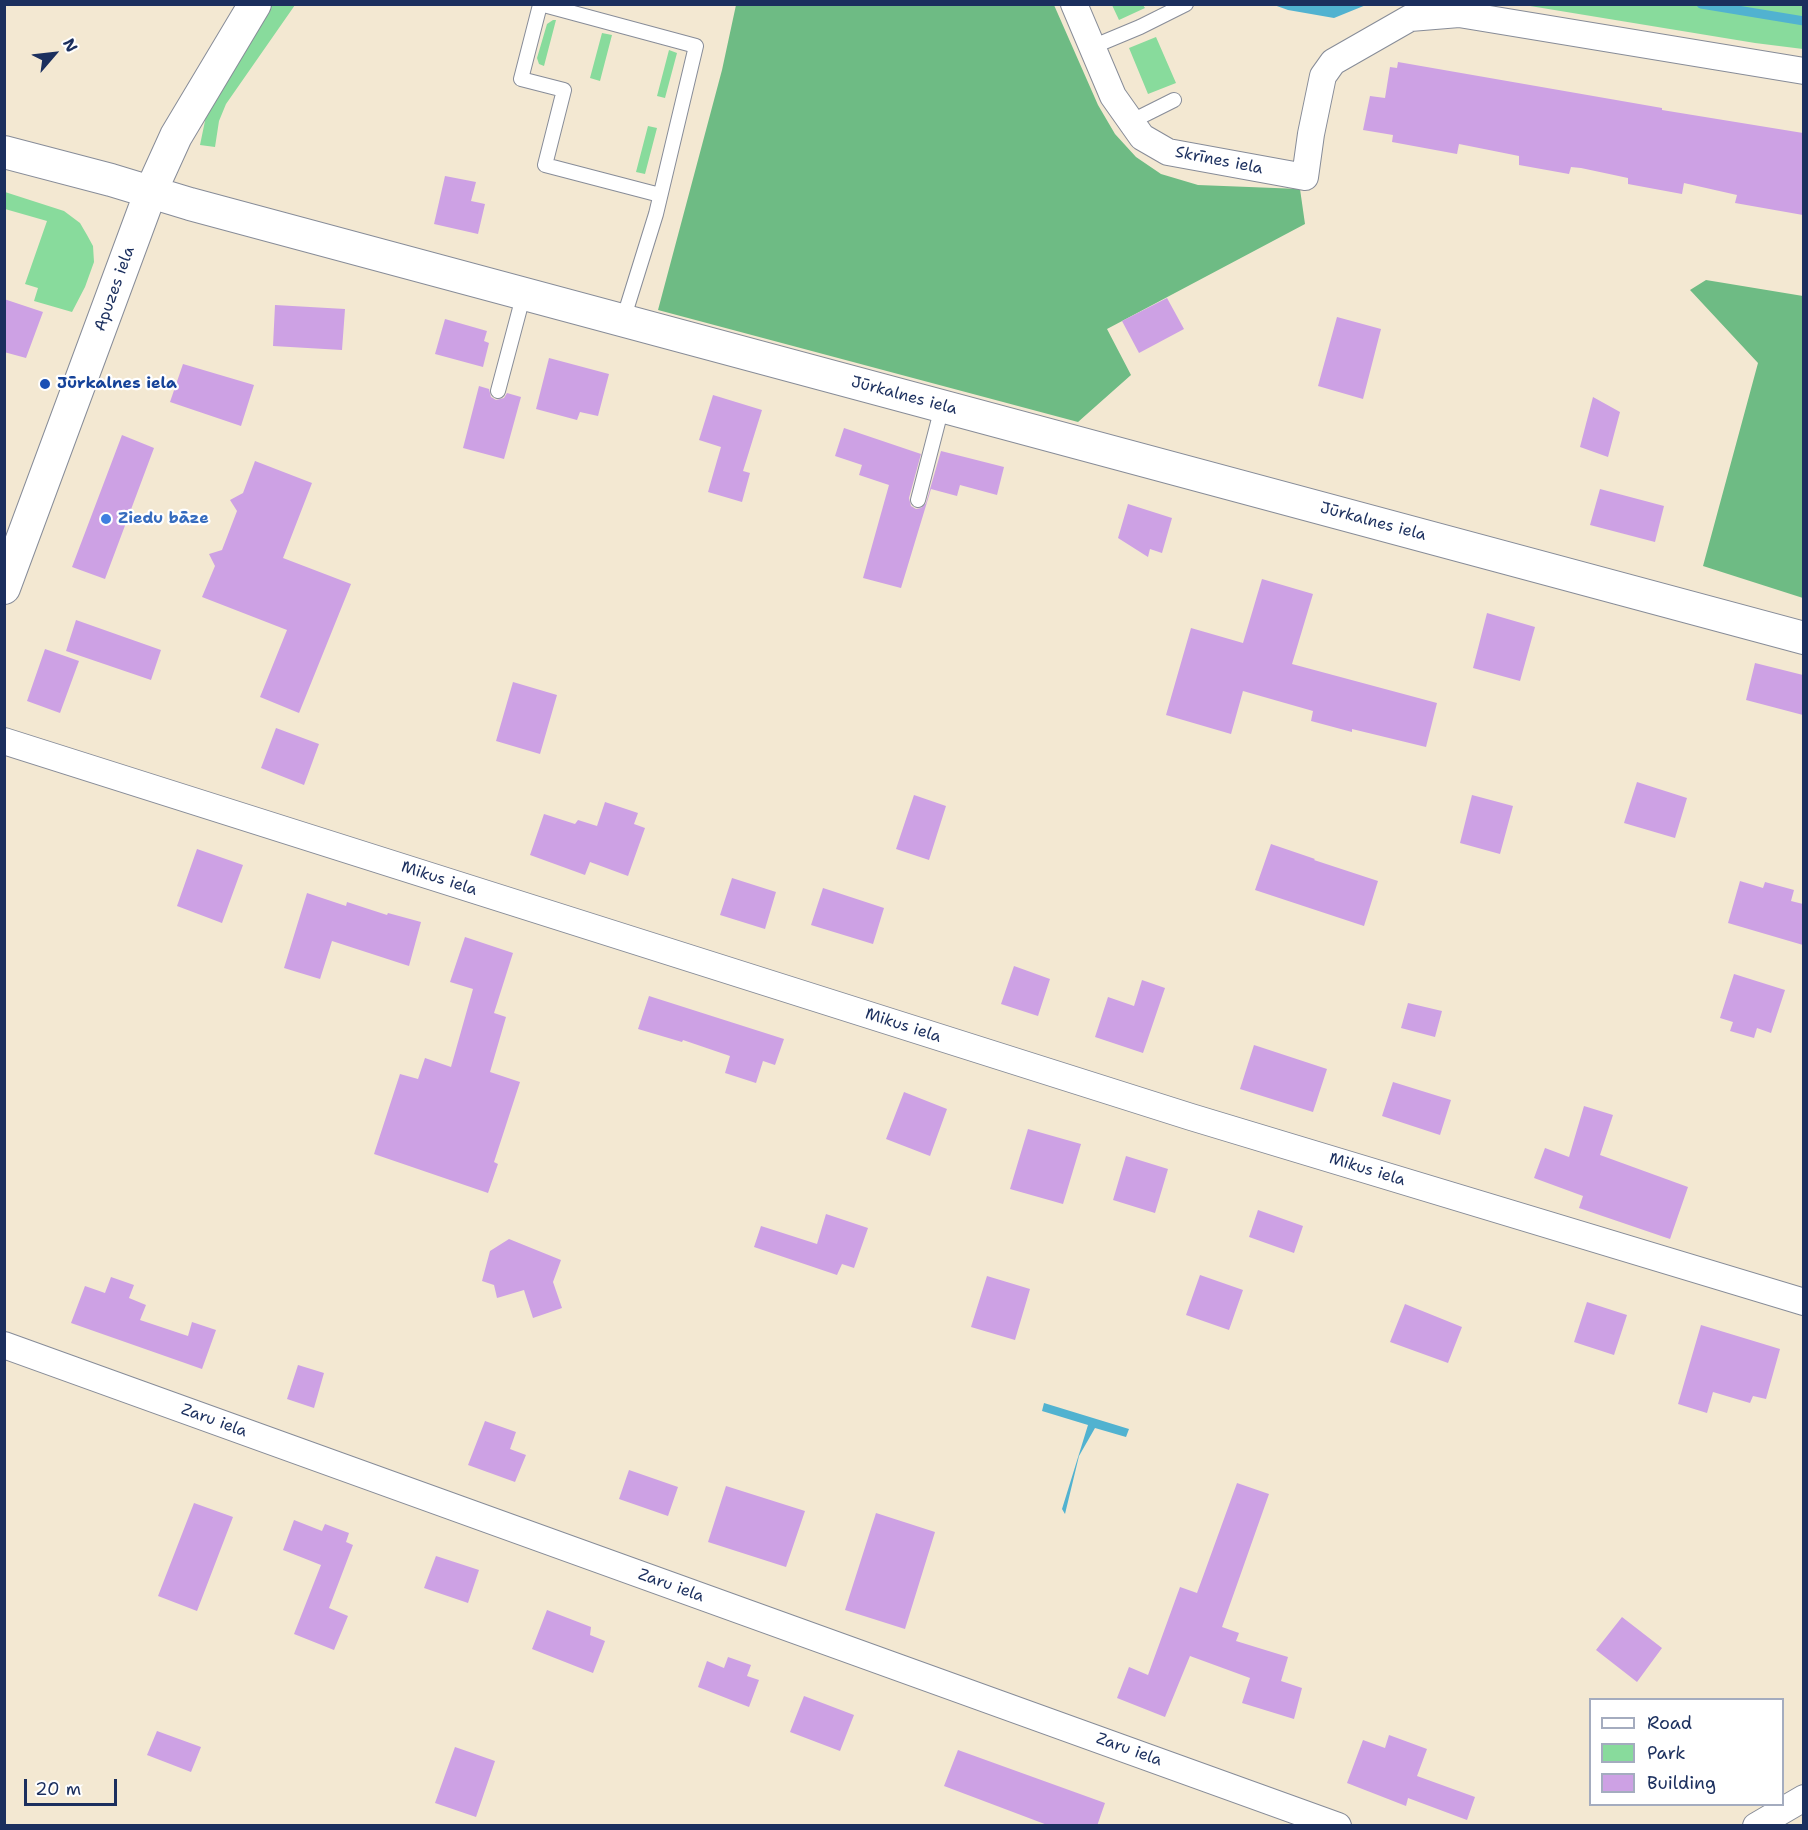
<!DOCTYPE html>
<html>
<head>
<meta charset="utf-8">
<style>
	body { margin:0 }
	#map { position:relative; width:1808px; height:1830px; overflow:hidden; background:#f3e8d2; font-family:"Shantell Sans",sans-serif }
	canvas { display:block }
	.frame { position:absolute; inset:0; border:6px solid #1b2f5e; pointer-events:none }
	.legend { position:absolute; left:1589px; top:1698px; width:195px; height:108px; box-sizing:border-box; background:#fff; border:2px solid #a4acbf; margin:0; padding:8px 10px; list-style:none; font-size:18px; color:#1b2f5e }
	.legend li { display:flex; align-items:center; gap:12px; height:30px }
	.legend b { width:30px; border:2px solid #a4acbf }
	.north { position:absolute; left:24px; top:24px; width:60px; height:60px; -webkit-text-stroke:4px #fff; paint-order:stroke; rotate:62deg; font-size:16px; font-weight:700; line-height:24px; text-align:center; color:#1b2f5e }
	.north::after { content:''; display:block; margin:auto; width:21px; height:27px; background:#1b2f5e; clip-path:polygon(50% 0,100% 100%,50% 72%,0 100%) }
	.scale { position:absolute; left:24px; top:1779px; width:93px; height:27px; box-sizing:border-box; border:3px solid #1b2f5e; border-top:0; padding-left:8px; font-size:18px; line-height:21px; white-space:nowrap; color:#1b2f5e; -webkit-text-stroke:4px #fff; paint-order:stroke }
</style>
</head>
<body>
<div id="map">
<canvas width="1808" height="1830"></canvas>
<div class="frame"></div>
<ul class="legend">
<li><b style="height:8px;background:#fff"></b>Road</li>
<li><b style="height:16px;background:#88db9c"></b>Park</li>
<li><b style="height:16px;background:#cda1e4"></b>Building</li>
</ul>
<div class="north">N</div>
<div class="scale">20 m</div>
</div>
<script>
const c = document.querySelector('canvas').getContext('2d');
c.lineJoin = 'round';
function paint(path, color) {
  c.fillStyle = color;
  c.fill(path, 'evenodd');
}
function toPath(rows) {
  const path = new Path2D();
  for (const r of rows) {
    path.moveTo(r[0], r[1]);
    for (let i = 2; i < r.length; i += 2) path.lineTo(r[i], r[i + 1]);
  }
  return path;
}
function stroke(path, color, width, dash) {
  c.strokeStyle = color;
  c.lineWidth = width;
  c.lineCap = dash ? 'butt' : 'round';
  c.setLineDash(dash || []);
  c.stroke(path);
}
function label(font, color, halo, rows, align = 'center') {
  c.font = font + ' "Shantell Sans",sans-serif';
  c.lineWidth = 4.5;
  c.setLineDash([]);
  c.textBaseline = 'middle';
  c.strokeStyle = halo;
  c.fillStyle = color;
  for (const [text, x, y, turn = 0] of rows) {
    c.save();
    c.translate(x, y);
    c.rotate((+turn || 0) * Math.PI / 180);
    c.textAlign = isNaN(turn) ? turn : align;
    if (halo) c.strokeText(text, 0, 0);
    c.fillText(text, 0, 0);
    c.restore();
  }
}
const green = toPath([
	[272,5,295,5,226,104,219,121,215,147,200,145,206,116,251,35],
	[1112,5,1143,5,1145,8,1119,20],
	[1524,5,1803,5,1803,49,1755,43],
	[553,20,556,20,544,66,539,64,537,58,547,24],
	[602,33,612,35,600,81,590,78],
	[1156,37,1176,83,1148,94,1129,48],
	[669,50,677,53,665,98,657,96],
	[648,126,657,128,645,174,636,172],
	[5,192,64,211,80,223,87,235,93,246,94,262,85,287,72,312,34,301,38,288,25,284,47,221,5,209]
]);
const forest = toPath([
	[736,5,1054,5,1098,105,1115,134,1136,157,1161,174,1198,185,1300,189,1305,224,1107,329,1131,375,1078,422,658,310,722,70],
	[1706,280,1803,296,1803,598,1703,566,1758,363,1690,290]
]);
const water = toPath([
	[1274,5,1366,5,1334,18,1288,10],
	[1044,1403,1129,1429,1126,1437,1095,1428,1079,1456,1065,1514,1062,1509,1088,1425,1042,1411]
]);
const stream = toPath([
	[1701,4,1804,21]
]);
const building = toPath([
	[1398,62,1662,108,1662,110,1803,133,1803,215,1735,203,1737,195,1684,183,1682,194,1628,184,1628,178,1581,168,1571,167,1569,174,1519,165,1519,156,1459,144,1457,154,1392,142,1393,135,1363,130,1370,96,1385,98,1390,67,1397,68],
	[445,176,476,182,471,201,485,204,478,234,434,224],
	[1167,298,1184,329,1139,353,1122,321],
	[4,299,43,312,26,358,4,352],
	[275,305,345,309,342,350,273,346],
	[1337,317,1381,329,1363,399,1318,386],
	[445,319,487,331,484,341,489,343,483,367,435,354],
	[549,358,609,374,598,416,580,412,577,420,536,409],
	[183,364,254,385,241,426,170,402],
	[479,386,489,389,491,397,496,400,504,398,507,393,521,397,504,459,463,448],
	[713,395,762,410,743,471,750,473,742,502,708,492,721,447,699,440],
	[1593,397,1620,412,1608,457,1580,447],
	[844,428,921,454,909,498,911,506,916,509,921,508,926,503,941,451,1004,467,997,495,960,485,957,496,931,489,901,588,863,578,889,485,859,475,862,465,835,456],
	[122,435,154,448,105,579,72,567],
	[255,461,312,483,283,558,351,584,299,713,260,697,287,630,202,597,215,566,209,554,222,550,237,511,230,500,243,493],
	[1600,489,1664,506,1655,542,1590,525],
	[1128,504,1172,518,1162,553,1150,549,1148,557,1118,538],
	[1262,579,1313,594,1292,664,1437,703,1426,747,1352,729,1352,732,1311,721,1313,711,1243,691,1231,734,1166,715,1191,628,1243,643],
	[1487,613,1535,627,1520,681,1473,668],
	[76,620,161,650,151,680,66,651],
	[45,649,79,661,60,713,27,701],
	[1755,663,1803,675,1803,715,1746,700],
	[513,682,557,695,540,754,496,741],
	[276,728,319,744,304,785,261,768],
	[1637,782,1687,798,1675,838,1624,823],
	[914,795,946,806,929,860,896,849],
	[1472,795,1513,806,1500,854,1460,843],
	[605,802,638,813,634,824,645,828,628,876,590,862,585,875,530,855,544,814,575,824,578,820,597,826],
	[1271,844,1315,859,1314,860,1378,881,1364,926,1255,890],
	[197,849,243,865,222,923,177,906],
	[732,878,776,892,765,929,720,915],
	[1740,881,1763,888,1765,882,1794,890,1791,901,1803,904,1803,945,1728,923],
	[823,888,884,908,873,944,811,925],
	[307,893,346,906,347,902,387,915,388,913,421,922,409,966,332,941,320,979,284,968],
	[465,937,513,953,494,1013,506,1017,490,1072,520,1082,494,1162,498,1164,488,1193,374,1154,400,1074,418,1079,425,1058,451,1067,473,989,450,982],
	[1014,966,1050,979,1038,1016,1001,1004],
	[1734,974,1785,990,1771,1033,1757,1028,1754,1038,1730,1031,1733,1022,1720,1018],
	[1142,980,1165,988,1143,1053,1095,1037,1108,997,1134,1006],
	[649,996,784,1039,775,1065,763,1061,756,1083,725,1073,730,1056,683,1040,682,1042,638,1029],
	[1408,1003,1442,1011,1435,1037,1401,1028],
	[1254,1045,1327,1069,1313,1112,1240,1089],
	[1393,1082,1451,1100,1440,1135,1382,1116],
	[904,1092,947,1109,930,1156,886,1139],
	[1584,1106,1613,1115,1600,1155,1688,1187,1670,1239,1579,1208,1583,1196,1534,1178,1545,1148,1569,1157],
	[1028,1129,1081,1144,1063,1204,1010,1189],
	[1126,1156,1168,1169,1155,1213,1113,1200],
	[1258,1210,1303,1226,1294,1253,1249,1237],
	[826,1214,868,1228,854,1268,842,1264,837,1275,754,1247,761,1226,817,1244],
	[509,1239,561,1260,553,1282,562,1308,533,1318,524,1290,497,1298,494,1285,482,1281,490,1251],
	[1200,1275,1243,1290,1229,1330,1186,1315],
	[987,1276,1030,1289,1015,1340,971,1327],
	[111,1277,134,1285,129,1298,146,1305,140,1320,188,1336,192,1322,216,1330,202,1369,71,1323,85,1286,105,1293],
	[1587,1302,1627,1315,1614,1355,1574,1342],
	[1405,1304,1462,1327,1448,1363,1390,1342],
	[1701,1325,1780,1349,1766,1399,1753,1396,1750,1403,1713,1392,1707,1413,1678,1404],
	[298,1365,324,1373,314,1408,287,1399],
	[485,1421,516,1432,510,1449,526,1455,515,1482,468,1465],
	[629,1470,678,1487,668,1516,619,1499],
	[1237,1483,1269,1494,1222,1627,1239,1633,1236,1641,1288,1657,1281,1681,1302,1688,1294,1719,1242,1703,1250,1678,1190,1656,1165,1717,1117,1698,1129,1667,1148,1675,1180,1587,1197,1593],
	[726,1486,805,1511,786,1567,708,1542],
	[194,1503,233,1517,197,1611,158,1596],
	[876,1513,935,1532,905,1629,845,1610],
	[294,1520,322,1531,325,1524,349,1533,346,1542,353,1545,329,1608,348,1616,334,1650,294,1634,321,1565,283,1550],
	[436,1556,479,1570,468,1603,424,1588],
	[547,1610,591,1627,590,1635,605,1641,593,1673,532,1649],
	[1622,1617,1662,1648,1637,1682,1596,1650],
	[728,1657,751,1665,747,1676,759,1680,749,1707,698,1687,707,1661,724,1668],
	[804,1696,854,1715,840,1751,790,1732],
	[157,1731,201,1747,191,1772,147,1755],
	[1389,1735,1427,1749,1417,1776,1475,1797,1467,1820,1408,1798,1406,1806,1347,1783,1363,1740,1385,1748],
	[455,1747,495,1761,476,1817,435,1803],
	[958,1750,1105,1803,1097,1826,1050,1826,944,1786]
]);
const service = toPath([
	[540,4,696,46,656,214,623,320],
	[540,5,521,79,564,90,545,165,660,195],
	[1092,47,1140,27,1186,4],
	[1130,122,1174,100],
	[498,391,524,293],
	[918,500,942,407]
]);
const minor = toPath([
	[1074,4,1113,96,1142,137,1168,152,1305,177,1311,134,1323,76,1333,62,1410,18,1459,14,1804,71],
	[4,741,1191,1117,1804,1302],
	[4,1345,1338,1826],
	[1756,1826,1804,1798]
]);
const tertiary = toPath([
	[4,152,111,180,190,204,1804,638],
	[4,588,151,191,176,136,255,4]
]);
const markers = [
	[45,384,6,"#1a4fb4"],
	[106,519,6,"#3f7fe0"]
];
const streetNames = [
	["Skrīnes iela",1219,161,11],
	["Apuzes iela",115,289,-70],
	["Jūrkalnes iela",904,396,15],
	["Jūrkalnes iela",1373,522,15],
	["Mikus iela",439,879,18],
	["Mikus iela",903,1026,18],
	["Mikus iela",1367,1170,17],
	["Zaru iela",214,1421,20],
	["Zaru iela",671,1586,20],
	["Zaru iela",1129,1750,20]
];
const transitNames = [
	["Jūrkalnes iela",57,384]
];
const shopNames = [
	["Ziedu bāze",118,519]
];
paint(green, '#88db9c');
paint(forest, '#6ebb84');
paint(water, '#51b2d0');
stroke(stream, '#51b2d0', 9);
paint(building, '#cda1e4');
stroke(service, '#878c98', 16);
stroke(minor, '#878c98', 28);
stroke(tertiary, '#878c98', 34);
stroke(service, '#fff', 14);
stroke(minor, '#fff', 26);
stroke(tertiary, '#fff', 32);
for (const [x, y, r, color] of markers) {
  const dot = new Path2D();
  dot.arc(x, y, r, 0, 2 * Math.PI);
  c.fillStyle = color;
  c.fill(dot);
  stroke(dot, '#fff', 2);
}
label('16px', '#1b2f5e', '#fff', streetNames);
label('bold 16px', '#164399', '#fff', transitNames, 'left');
label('bold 16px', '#366cbe', '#fff', shopNames, 'left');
</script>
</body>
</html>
